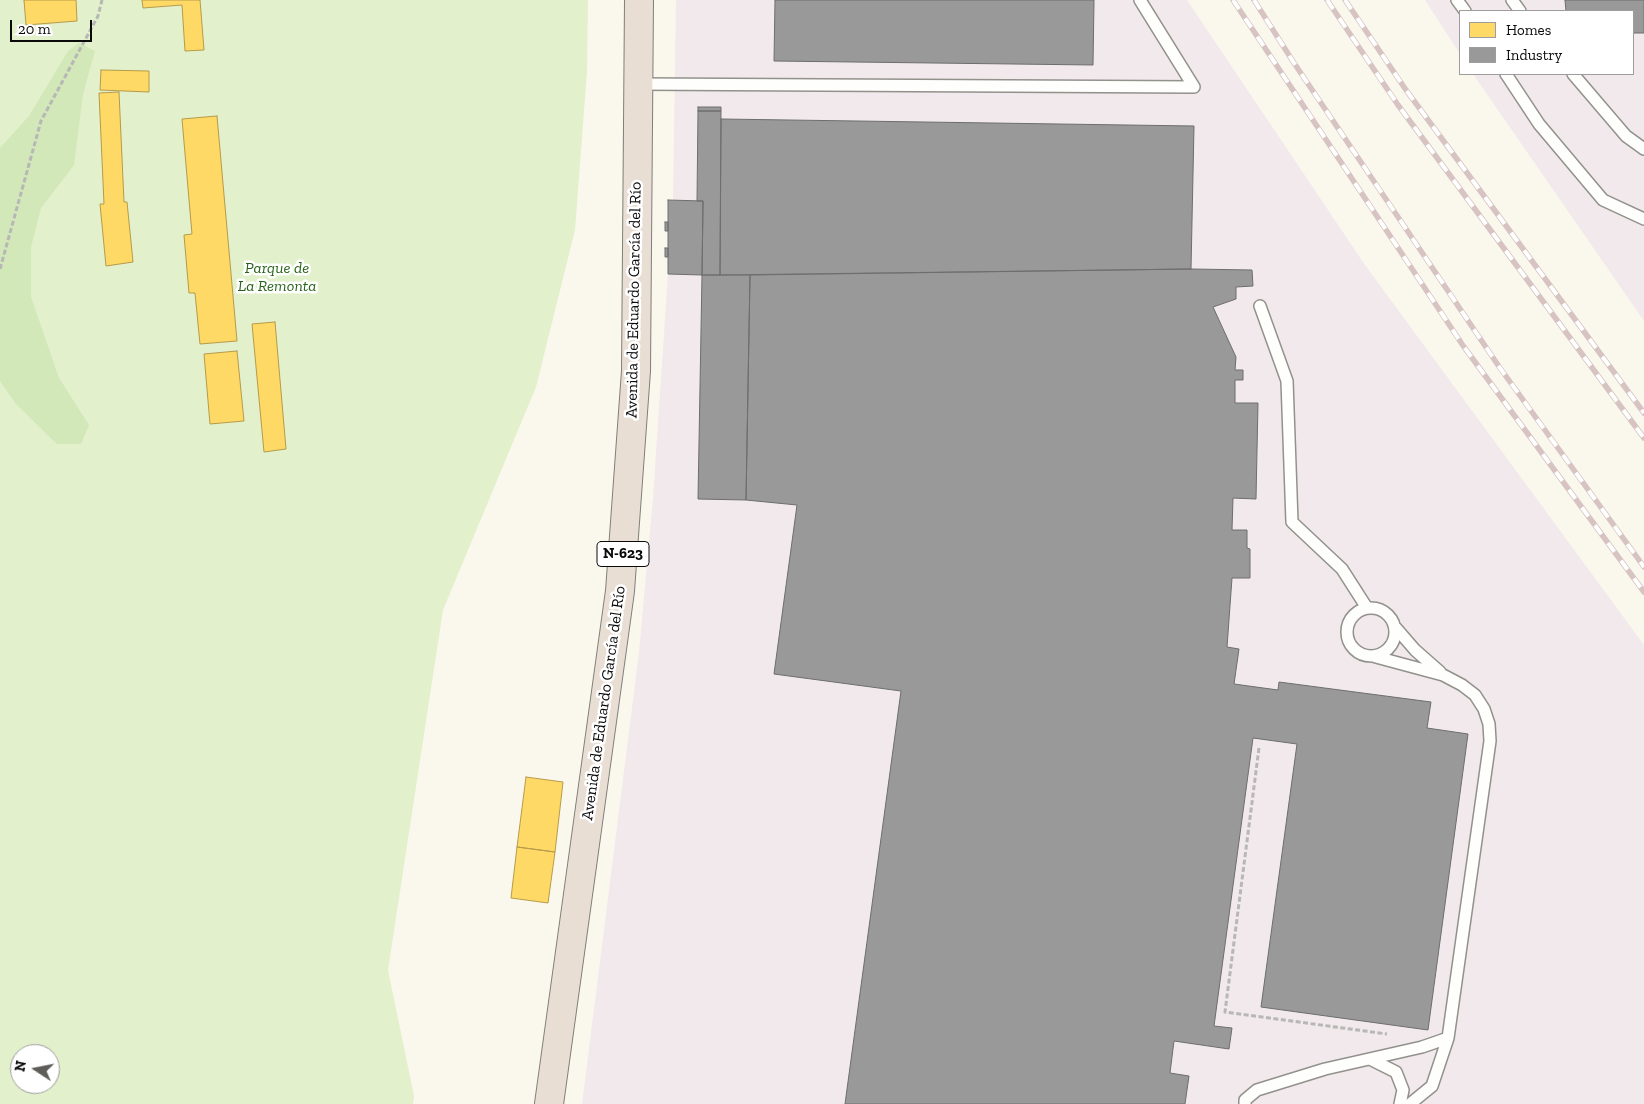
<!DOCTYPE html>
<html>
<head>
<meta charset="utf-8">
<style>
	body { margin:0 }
	#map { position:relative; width:1644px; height:1104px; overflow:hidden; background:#faf8ed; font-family:"Zilla Slab",serif }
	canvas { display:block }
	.legend { position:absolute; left:1459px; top:10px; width:175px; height:65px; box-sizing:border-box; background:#fff; border:1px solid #9d9d9d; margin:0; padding:6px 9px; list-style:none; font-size:15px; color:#0a0a0a }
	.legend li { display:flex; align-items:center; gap:10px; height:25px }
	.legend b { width:25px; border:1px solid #9d9d9d }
	.north { position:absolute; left:10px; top:1044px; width:50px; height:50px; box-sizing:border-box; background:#fff; border:1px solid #9d9d9d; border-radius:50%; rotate:281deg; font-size:14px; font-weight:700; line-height:20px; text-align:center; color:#0a0a0a }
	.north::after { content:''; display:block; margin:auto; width:18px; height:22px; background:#5e5d59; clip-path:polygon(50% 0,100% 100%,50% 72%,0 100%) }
	.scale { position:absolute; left:10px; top:20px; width:82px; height:22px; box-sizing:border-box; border:2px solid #0a0a0a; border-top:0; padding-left:6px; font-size:15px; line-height:18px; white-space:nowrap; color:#0a0a0a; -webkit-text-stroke:4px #fff; paint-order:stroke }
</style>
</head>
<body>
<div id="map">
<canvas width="1644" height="1104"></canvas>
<ul class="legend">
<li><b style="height:14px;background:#ffd966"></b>Homes</li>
<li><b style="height:14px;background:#999"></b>Industry</li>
</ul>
<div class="north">N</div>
<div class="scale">20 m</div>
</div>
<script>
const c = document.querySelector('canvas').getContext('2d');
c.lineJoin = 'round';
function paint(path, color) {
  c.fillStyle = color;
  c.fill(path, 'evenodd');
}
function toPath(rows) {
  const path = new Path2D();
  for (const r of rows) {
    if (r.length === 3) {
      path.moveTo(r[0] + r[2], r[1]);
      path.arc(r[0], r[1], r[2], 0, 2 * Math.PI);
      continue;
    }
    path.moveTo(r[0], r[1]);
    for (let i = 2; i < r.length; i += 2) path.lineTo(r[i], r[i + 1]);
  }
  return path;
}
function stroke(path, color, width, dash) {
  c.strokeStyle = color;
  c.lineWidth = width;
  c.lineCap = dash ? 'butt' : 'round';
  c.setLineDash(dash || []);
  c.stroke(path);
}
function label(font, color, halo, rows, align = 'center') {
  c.font = font + ' "Zilla Slab",serif';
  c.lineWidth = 5;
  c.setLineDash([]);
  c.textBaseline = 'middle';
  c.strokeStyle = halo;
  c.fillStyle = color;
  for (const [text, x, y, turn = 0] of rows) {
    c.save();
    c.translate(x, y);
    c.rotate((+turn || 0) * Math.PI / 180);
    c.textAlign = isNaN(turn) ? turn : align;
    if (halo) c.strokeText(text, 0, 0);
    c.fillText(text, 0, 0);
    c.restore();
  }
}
const industrial = toPath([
	[676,0,1187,0,1365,265,1644,645,1644,1104,582,1104,639,652,653,498,668,274,668,200,673,200],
	[1425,0,1644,0,1644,321,1473,74,1633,74,1633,11,1460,11,1460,54]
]);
const green = toPath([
	[0,0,588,0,587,72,575,230,536,387,443,610,388,970,414,1096,413,1104,0,1104],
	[20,1054,50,1054,50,1084,20,1084]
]);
const forest = toPath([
	[79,43,95,51,83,94,74,165,41,208,31,247,31,297,59,378,89,425,81,444,57,444,16,404,0,381,0,148,29,116,68,51]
]);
const homes = toPath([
	[24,0,76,0,77,21,26,25,24,0],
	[142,0,200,0,204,50,185,51,182,5,143,8,142,0],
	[101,70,149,71,149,92,100,90,101,70],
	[119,92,124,202,127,202,133,262,106,266,100,204,104,204,99,93,119,92],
	[217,116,237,341,200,344,195,293,189,293,184,235,192,234,182,119,217,116],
	[275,322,286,449,264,452,252,324,275,322],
	[237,351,244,421,210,424,204,354,237,351],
	[526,777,563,782,555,852,517,847,526,777],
	[517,847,555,852,548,903,511,898,517,847]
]);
const industry = toPath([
	[775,0,1094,0,1093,65,774,61,775,0],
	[1565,0,1644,0,1644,33,1633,33,1633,11,1566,11,1565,0],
	[698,107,721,107,721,111,698,111,698,107],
	[698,111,721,111,720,275,702,275,703,201,697,201,698,111],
	[721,119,1194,126,1191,269,720,275,721,119],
	[668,200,703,201,702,275,668,274,668,200],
	[665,222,668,222,668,231,665,231,665,222],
	[665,248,668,248,668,257,665,257,665,248],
	[1191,269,1252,270,1253,286,1236,287,1236,299,1213,307,1236,357,1235,370,1243,370,1243,380,1235,380,1235,403,1258,403,1256,499,1233,498,1232,530,1247,530,1247,548,1250,549,1250,578,1232,578,1227,647,1239,649,1234,684,1278,690,1279,682,1431,702,1427,728,1468,734,1428,1030,1261,1007,1297,744,1253,738,1214,1026,1232,1028,1229,1049,1174,1041,1170,1073,1189,1076,1185,1104,845,1104,901,691,774,674,797,505,746,500,750,275,1191,269],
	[702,275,750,275,746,500,698,499,702,275]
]);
const path = toPath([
	[0,269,41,121,98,16,102,0],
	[1259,748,1225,1012,1387,1034]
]);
const lane = toPath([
	[1457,0,1465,11],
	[1512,0,1520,11],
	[1506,74,1539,124,1603,200,1644,219],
	[1573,74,1626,136,1644,149],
	[637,84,1194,87,1140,0],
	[1260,306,1287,381,1292,522,1342,569,1367,608],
	[1371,632,24],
	[1396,628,1415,650,1440,672],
	[1376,657,1443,675,1462,685,1475,695,1484,709,1489,724,1490,741,1448,1038,1432,1086,1410,1104],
	[1370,1059,1396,1072,1403,1090,1400,1104],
	[1245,1104,1245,1100,1257,1090,1325,1069,1422,1047,1448,1038]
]);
const highway = toPath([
	[549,1104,620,591,636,371,639,0]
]);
const rail = toPath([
	[1233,0,1464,347,1644,592],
	[1254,0,1294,63,1500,368,1644,567],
	[1327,0,1398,105,1644,438],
	[1345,0,1406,90,1644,413]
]);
const shields = [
	[623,554,52]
];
const shieldNames = [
	["N-623",623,554]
];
const parkNames = [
	["Parque de",277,268],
	["La Remonta",277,286]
];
const streetNames = [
	["Avenida de Eduardo García del Río",634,300,-89],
	["Avenida de Eduardo García del Río",604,703,-82]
];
paint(industrial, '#f1e9eb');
paint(green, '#e2f0cb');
paint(forest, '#d2e8b9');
paint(homes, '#ffd966');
stroke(homes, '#b69b4a', 1);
paint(industry, '#999');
stroke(industry, '#6e6e6e', 1);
stroke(lane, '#92918c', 14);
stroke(highway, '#7f7e7a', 30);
stroke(path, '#b7b7b5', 3, [5, 2.5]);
stroke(lane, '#fefefc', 11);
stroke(highway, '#e9ded3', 28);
stroke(rail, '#d6c3c2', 5.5);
stroke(rail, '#fff', 4, [11]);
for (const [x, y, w] of shields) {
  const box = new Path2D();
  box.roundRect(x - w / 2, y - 12.5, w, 25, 4);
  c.fillStyle = '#fff';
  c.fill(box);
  stroke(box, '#0a0a0a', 1);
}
label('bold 15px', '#0a0a0a', null, shieldNames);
label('italic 16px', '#286319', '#fff', parkNames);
label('16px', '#0a0a0a', '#fff', streetNames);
</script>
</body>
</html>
